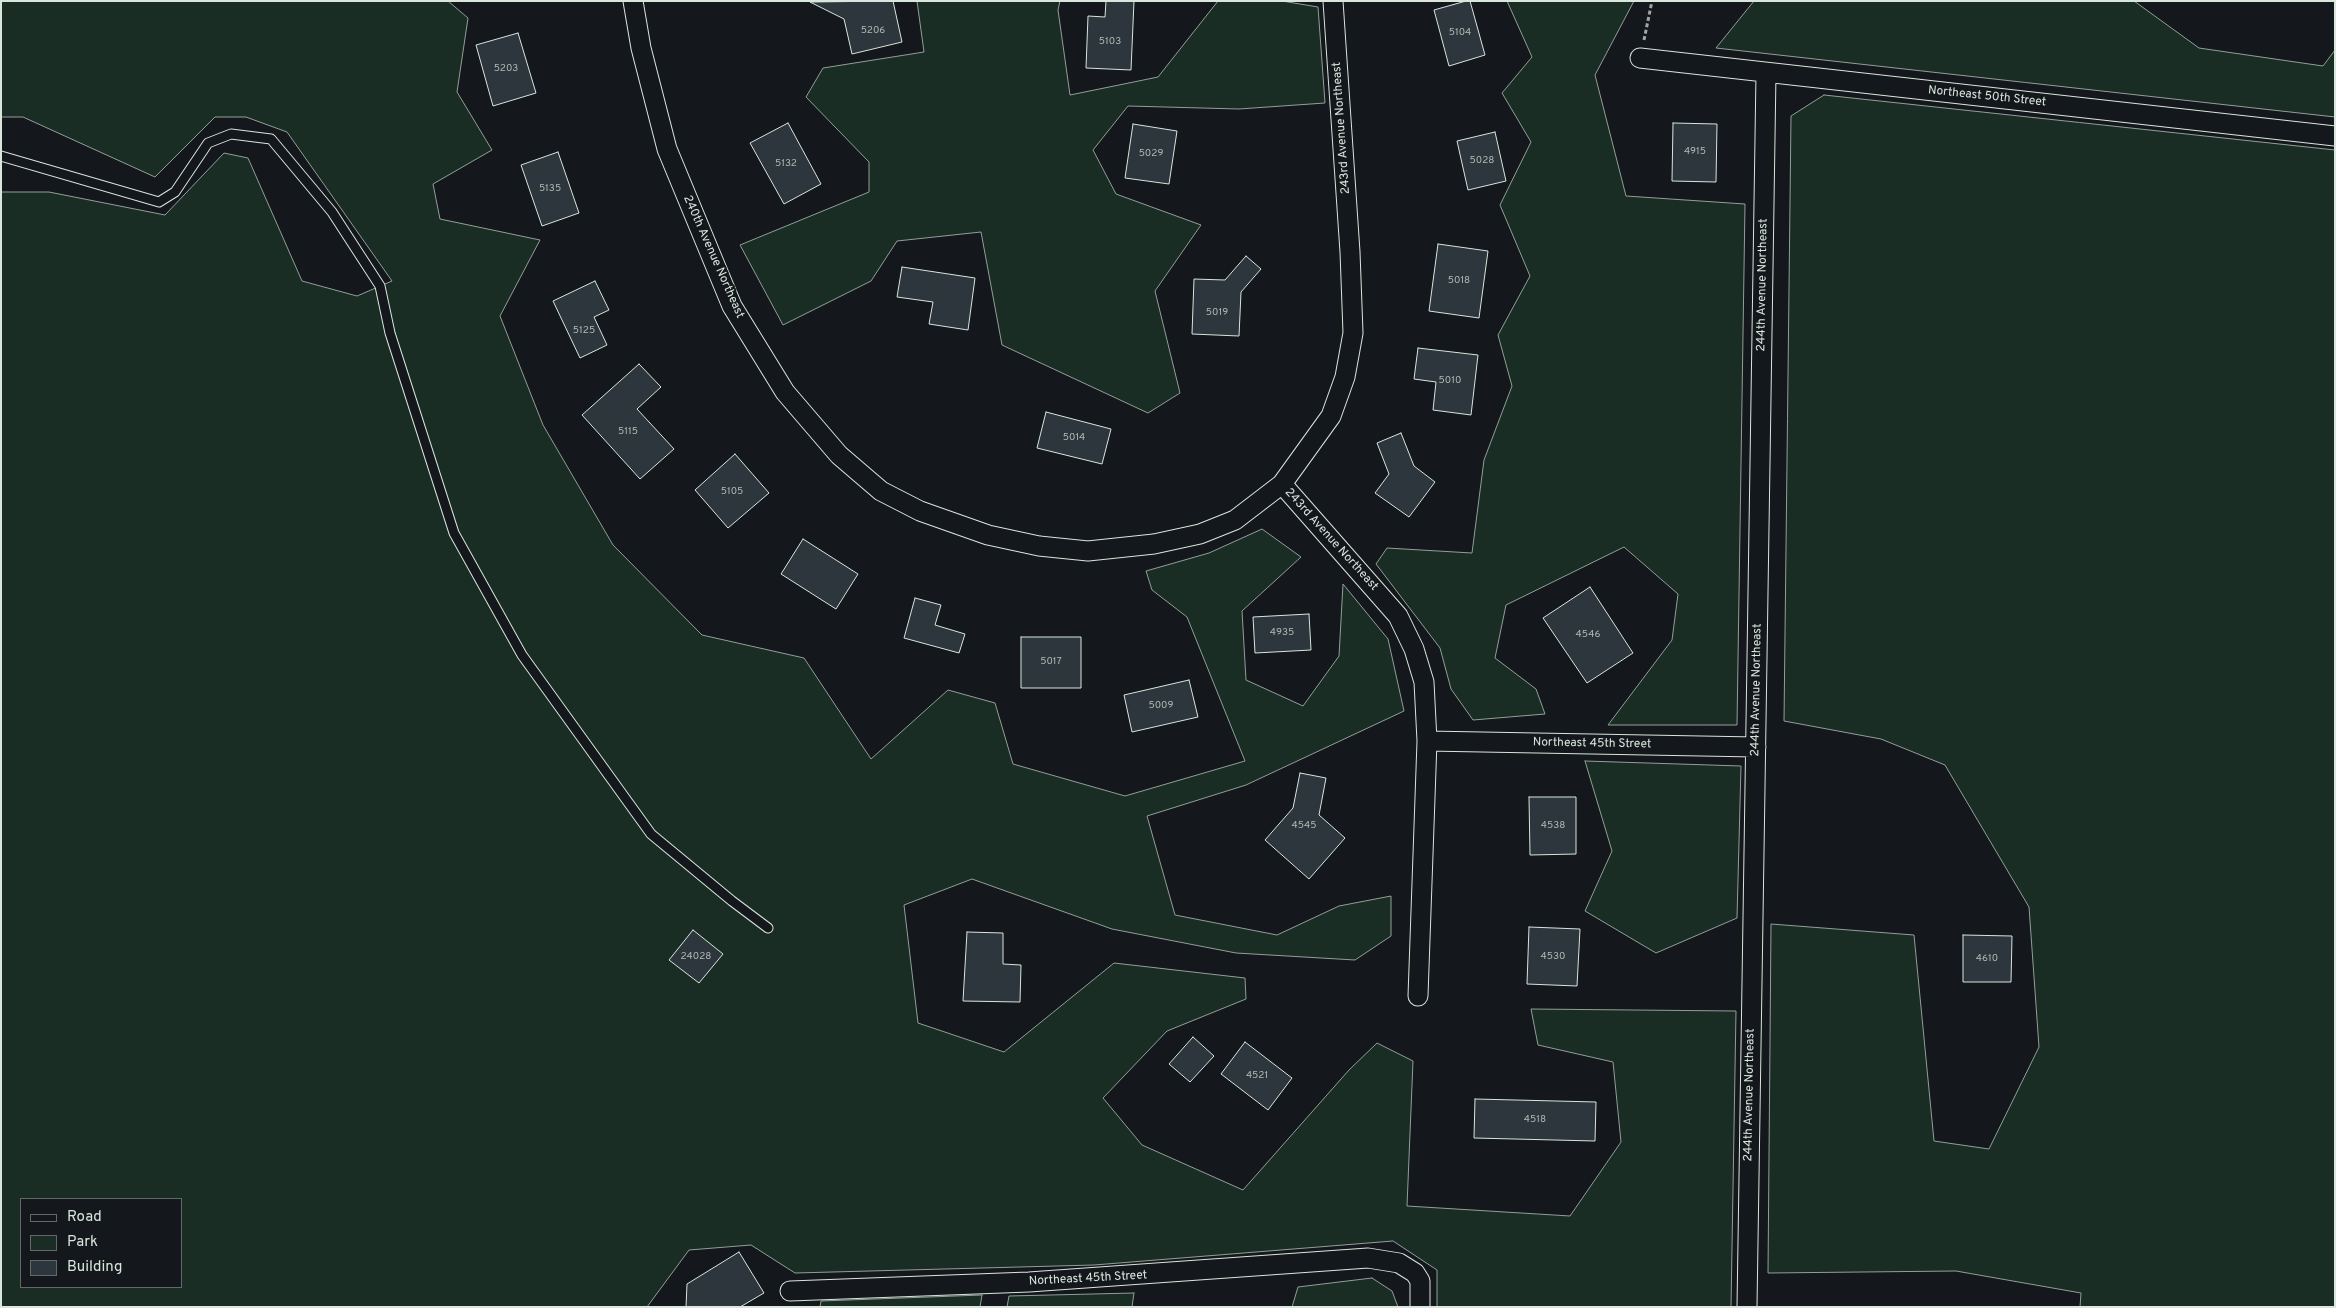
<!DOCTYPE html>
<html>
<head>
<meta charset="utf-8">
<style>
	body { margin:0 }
	#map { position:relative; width:2336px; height:1308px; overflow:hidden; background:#14181c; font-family:Overpass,sans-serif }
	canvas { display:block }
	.frame { position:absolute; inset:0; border:2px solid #d8e6dc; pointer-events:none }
	.legend { position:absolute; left:20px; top:1198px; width:162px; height:90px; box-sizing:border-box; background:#14181c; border:1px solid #626a69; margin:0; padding:6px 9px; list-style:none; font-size:15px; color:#d8e6dc }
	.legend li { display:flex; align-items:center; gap:10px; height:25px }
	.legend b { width:25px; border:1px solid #626a69 }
</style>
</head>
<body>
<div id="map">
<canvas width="2336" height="1308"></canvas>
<div class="frame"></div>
<ul class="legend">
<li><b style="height:6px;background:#14181c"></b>Road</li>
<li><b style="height:14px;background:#1a2d24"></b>Park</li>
<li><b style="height:14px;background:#2c363c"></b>Building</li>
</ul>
</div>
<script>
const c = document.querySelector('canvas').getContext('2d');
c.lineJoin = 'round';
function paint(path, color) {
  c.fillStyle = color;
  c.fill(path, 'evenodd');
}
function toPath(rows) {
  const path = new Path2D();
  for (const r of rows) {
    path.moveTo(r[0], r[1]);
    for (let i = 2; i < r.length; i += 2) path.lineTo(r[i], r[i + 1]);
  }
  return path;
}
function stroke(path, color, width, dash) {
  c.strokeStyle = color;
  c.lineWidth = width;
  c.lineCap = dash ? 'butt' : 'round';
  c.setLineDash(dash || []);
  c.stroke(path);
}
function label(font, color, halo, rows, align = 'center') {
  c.font = font + ' Overpass,sans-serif';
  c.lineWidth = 4;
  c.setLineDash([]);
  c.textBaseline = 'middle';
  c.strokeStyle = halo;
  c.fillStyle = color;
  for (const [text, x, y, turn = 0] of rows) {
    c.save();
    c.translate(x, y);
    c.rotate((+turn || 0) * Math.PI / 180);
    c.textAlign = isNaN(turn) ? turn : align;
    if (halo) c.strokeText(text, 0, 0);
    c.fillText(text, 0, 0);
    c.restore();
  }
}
const green = toPath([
	[1,1,448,1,468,18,457,92,492,150,433,184,440,219,540,240,500,316,543,425,613,545,702,635,804,658,871,759,948,690,995,703,1013,764,1125,796,1245,761,1187,617,1152,590,1146,571,1209,553,1262,529,1301,557,1242,611,1246,680,1303,706,1339,656,1343,584,1388,639,1404,711,1246,785,1147,816,1175,915,1277,935,1339,906,1391,896,1391,936,1355,960,1236,953,1112,929,972,879,904,905,918,1023,1004,1052,1114,963,1245,978,1246,999,1167,1031,1103,1098,1142,1145,1243,1190,1349,1070,1377,1043,1413,1061,1407,1206,1570,1216,1621,1142,1613,1062,1538,1045,1531,1009,1736,1011,1731,1307,1437,1307,1437,1270,1393,1241,1094,1265,795,1273,751,1245,689,1250,647,1307,1,1307,1,192,49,192,165,215,224,153,248,158,302,281,357,296,392,281,287,132,246,117,215,117,155,177,23,117,1,117,1,1],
	[21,1199,181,1199,181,1287,21,1287,21,1199],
	[917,1,1060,1,1058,10,1070,95,1158,77,1218,1,1282,1,1318,7,1325,103,1239,109,1128,106,1093,150,1116,194,1201,225,1155,291,1180,393,1148,413,1002,345,981,232,897,241,871,281,783,325,740,245,869,192,869,162,806,97,823,68,924,52,917,1],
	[1507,1,1634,1,1595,75,1626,196,1745,204,1737,725,1608,725,1672,640,1678,594,1624,547,1506,605,1495,658,1536,689,1545,714,1473,720,1451,689,1440,648,1376,564,1387,548,1472,553,1484,460,1512,386,1498,335,1530,276,1500,205,1531,142,1502,93,1532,57,1507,1],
	[1754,1,2134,1,2199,48,2323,66,2335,50,2335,117,1716,48,1754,1],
	[1824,95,2335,150,2335,1307,2080,1307,2081,1293,1956,1271,1768,1273,1771,924,1914,935,1934,1141,1989,1149,2039,1047,2029,907,1945,765,1881,739,1784,721,1791,116,1824,95],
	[1585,761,1741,766,1737,918,1656,953,1585,911,1612,851,1585,761],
	[1372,1278,1392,1291,1398,1307,1292,1307,1298,1287,1372,1278],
	[1134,1293,1132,1307,1007,1307,1009,1296,1134,1293],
	[982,1295,980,1307,820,1307,821,1301,982,1295]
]);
const building = toPath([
	[893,1,902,42,852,54,844,19,810,2,893,1],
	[1106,1,1134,1,1131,70,1086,68,1088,16,1105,17,1106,1],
	[1466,1,1470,1,1485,55,1449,66,1434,10,1466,1],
	[518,33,536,93,493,106,476,45,518,33],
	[788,123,821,184,784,204,750,143,788,123],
	[1673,123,1717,124,1716,182,1672,181,1673,123],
	[1133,124,1177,131,1169,184,1125,178,1133,124],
	[1495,132,1506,181,1468,190,1457,141,1495,132],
	[558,152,579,213,542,226,521,165,558,152],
	[1438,244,1488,251,1479,318,1429,311,1438,244],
	[1246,256,1261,269,1241,292,1239,336,1192,334,1194,279,1225,280,1246,256],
	[902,267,975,278,968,330,929,324,933,302,897,297,902,267],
	[595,281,609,310,594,317,607,345,580,358,553,301,595,281],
	[1418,348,1478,355,1471,415,1433,410,1436,382,1414,379,1418,348],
	[639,364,661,387,637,409,674,449,640,479,582,415,639,364],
	[1046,412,1111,429,1102,464,1037,448,1046,412],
	[1401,433,1414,466,1435,482,1409,517,1375,493,1389,474,1377,443,1401,433],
	[735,454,769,493,728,528,695,490,735,454],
	[803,539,858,574,836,609,781,574,803,539],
	[1590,587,1633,653,1587,683,1543,618,1590,587],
	[915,598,941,605,935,625,965,634,959,653,904,638,915,598],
	[1309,614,1311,650,1255,653,1253,617,1309,614],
	[1021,637,1081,637,1081,688,1021,688,1021,637],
	[1189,680,1198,717,1132,732,1124,695,1189,680],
	[1300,773,1326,778,1319,815,1345,838,1309,879,1265,840,1293,808,1300,773],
	[1529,797,1576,797,1576,854,1530,855,1529,797],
	[1529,927,1580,929,1577,986,1527,984,1529,927],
	[693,930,723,954,699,983,669,960,693,930],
	[967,932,1003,933,1003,964,1021,965,1020,1002,963,1001,967,932],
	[1963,935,2012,936,2011,982,1963,982,1963,935],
	[1193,1037,1214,1056,1190,1082,1169,1064,1193,1037],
	[1245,1042,1292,1078,1268,1110,1221,1074,1245,1042],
	[1475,1099,1596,1102,1595,1141,1474,1138,1475,1099],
	[739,1252,764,1293,740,1307,686,1307,687,1284,739,1252]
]);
const path = toPath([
	[1644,40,1652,1]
]);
const lane = toPath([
	[1,156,159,202,175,192,208,143,231,134,271,139,332,212,380,286,390,333,454,533,522,655,651,834,732,901,768,928]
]);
const street = toPath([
	[633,1,641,48,667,149,732,306,785,392,839,455,881,491,920,511,988,535,1039,546,1088,551,1154,544,1200,534,1235,520,1282,484],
	[1333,1,1350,252,1353,333,1345,377,1331,416,1282,484,1398,616,1414,649,1424,682,1427,741,1418,996],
	[1640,58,2335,136],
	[1427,741,1756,747],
	[790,1291,1029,1282,1368,1258,1399,1263,1415,1273,1420,1281,1420,1307],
	[1747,1307,1766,73]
]);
const numberNames = [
	["5206",873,31],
	["5104",1460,33],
	["5103",1110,42],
	["5203",506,69],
	["4915",1695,152],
	["5029",1151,154],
	["5028",1482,161],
	["5132",786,164],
	["5135",550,189],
	["5018",1459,281],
	["5019",1217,313],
	["5125",584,331],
	["5010",1450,381],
	["5115",628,432],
	["5014",1074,438],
	["5105",732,492],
	["4935",1282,633],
	["4546",1588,635],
	["5017",1051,662],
	["5009",1161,706],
	["4545",1304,826],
	["4538",1553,826],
	["24028",696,957],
	["4530",1553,957],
	["4610",1987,959],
	["4521",1257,1076],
	["4518",1535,1120]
];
const streetNames = [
	["Northeast 50th Street",1987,97,6],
	["243rd Avenue Northeast",1342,128,-94],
	["240th Avenue Northeast",713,257,66],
	["244th Avenue Northeast",1763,285,-89],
	["243rd Avenue Northeast",1331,540,48],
	["244th Avenue Northeast",1757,690,-89],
	["Northeast 45th Street",1592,744,1],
	["244th Avenue Northeast",1750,1095,-89],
	["Northeast 45th Street",1088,1279,-3]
];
paint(green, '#1a2d24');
stroke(green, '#939e99', 1);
paint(building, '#2c363c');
stroke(building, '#d8e6dc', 1);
stroke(lane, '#d8e6dc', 11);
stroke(street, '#d8e6dc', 21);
stroke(path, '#9da8a2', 3, [4, 2.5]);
stroke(lane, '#14181c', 9);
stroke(street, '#14181c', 19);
label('10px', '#adbab4', null, numberNames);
label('12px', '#d8e6dc', '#14181c', streetNames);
</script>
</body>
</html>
